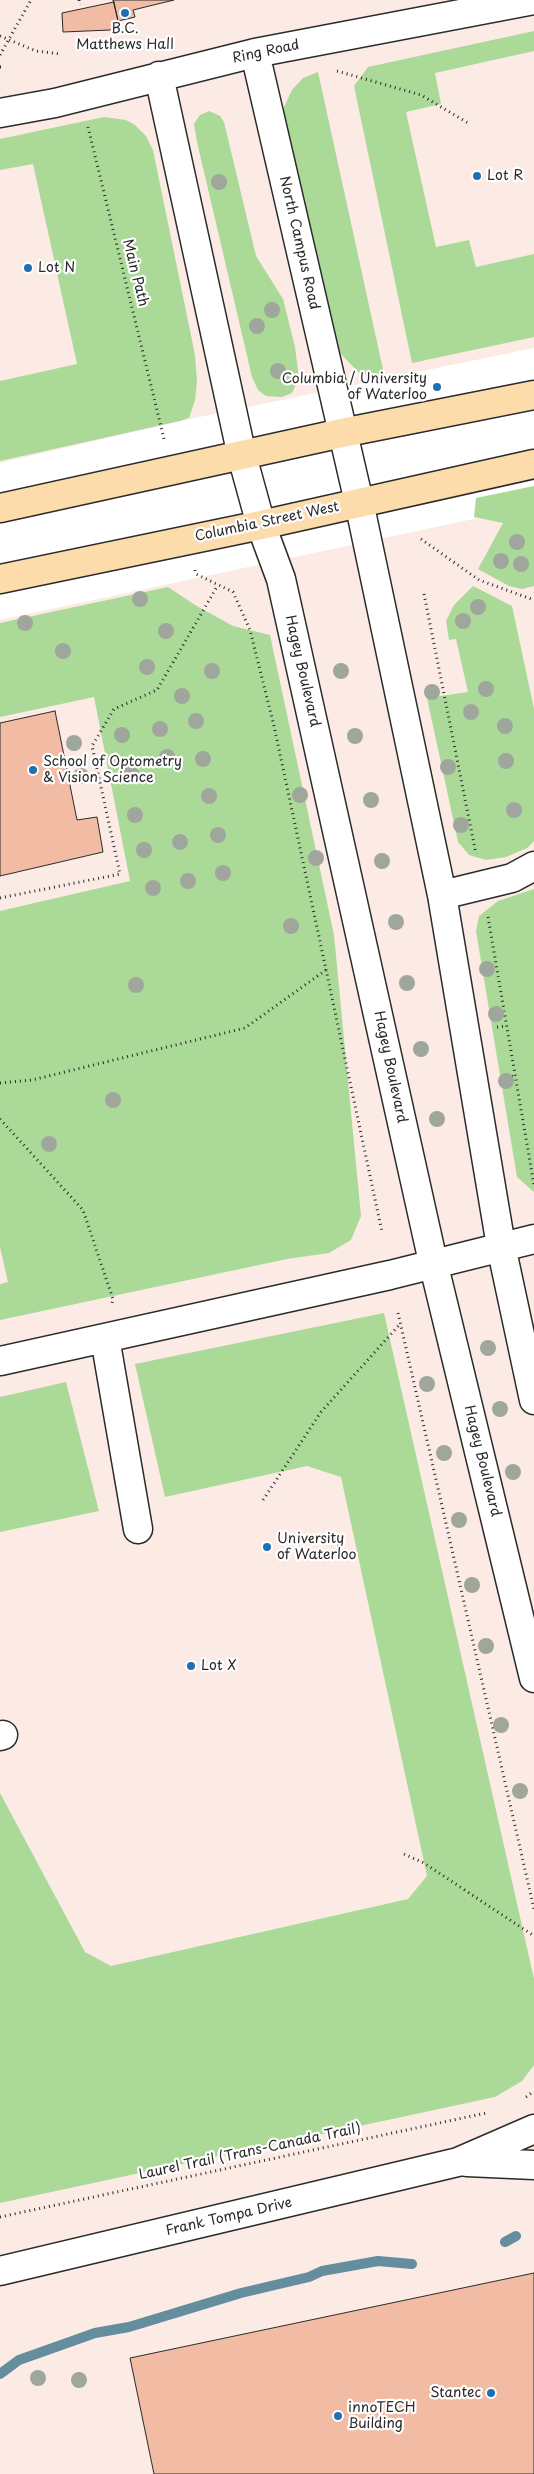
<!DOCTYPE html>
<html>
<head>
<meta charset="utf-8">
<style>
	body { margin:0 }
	canvas { display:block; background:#fff }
</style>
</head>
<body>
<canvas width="534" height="2474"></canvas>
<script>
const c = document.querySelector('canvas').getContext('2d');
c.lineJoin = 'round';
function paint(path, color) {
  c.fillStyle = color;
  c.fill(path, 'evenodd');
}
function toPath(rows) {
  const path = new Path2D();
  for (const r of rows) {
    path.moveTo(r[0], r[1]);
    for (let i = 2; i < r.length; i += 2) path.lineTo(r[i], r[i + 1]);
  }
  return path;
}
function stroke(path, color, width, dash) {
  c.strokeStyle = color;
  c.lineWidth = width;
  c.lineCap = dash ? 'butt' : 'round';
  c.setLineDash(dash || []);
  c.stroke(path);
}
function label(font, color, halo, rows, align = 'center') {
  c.font = font + ' "Playpen Sans",sans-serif';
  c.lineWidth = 4.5;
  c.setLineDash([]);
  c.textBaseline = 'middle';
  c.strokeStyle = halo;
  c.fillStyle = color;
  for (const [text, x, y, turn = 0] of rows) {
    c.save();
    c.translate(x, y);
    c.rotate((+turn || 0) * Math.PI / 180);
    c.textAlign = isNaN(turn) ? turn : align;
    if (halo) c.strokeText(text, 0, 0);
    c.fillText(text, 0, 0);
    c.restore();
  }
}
const built = toPath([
	[0,0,534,0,534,348,180,421,0,463],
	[534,506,534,2474,0,2474,0,620]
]);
const green = toPath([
	[534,31,534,51,435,73,441,104,406,112,436,247,469,240,476,267,534,254,534,337,412,363,354,86,368,67],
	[318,72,384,374,361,375,340,353,284,121,284,107,292,90,303,78],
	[209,111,220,116,224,122,256,256,283,299,295,347,299,378,292,393,282,397,266,396,258,390,252,377,197,142,194,124,200,115],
	[104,117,126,120,135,125,146,136,153,150,195,355,197,382,195,400,189,418,180,421,0,461,0,381,77,364,33,164,0,170,0,139],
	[534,486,534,586,522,589,509,586,478,569,503,523,474,517,476,498],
	[473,586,512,606,534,709,534,841,527,848,506,857,486,860,469,855,458,842,427,698,468,692,456,639,449,640,446,621,454,605],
	[168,587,195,605,233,626,270,635,334,935,361,1216,351,1240,329,1253,287,1259,0,1320,0,1284,8,1282,0,1247,0,911,130,881,94,697,0,717,0,623],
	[534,889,534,1192,517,1177,476,931,479,916,498,901],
	[384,1313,534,1979,534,2065,522,2081,495,2097,0,2203,0,1793,85,1952,111,1966,408,1899,427,1876,341,1477,307,1466,165,1497,135,1364],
	[66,1382,99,1511,0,1532,0,1397]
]);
const stream = toPath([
	[505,2242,516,2236],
	[0,2374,19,2360,95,2333,129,2327,241,2293,309,2277,322,2271,378,2261,412,2264]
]);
const building = toPath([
	[113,0,174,0,133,10,135,17,118,21,113,0],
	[114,2,118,21,110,30,63,32,62,13,114,2],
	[55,711,77,820,97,817,103,852,0,876,0,723,55,711],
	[534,2273,534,2474,154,2474,130,2358,534,2273]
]);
const path = toPath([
	[79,0,80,5],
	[0,36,36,51,61,54],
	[0,55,31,0],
	[0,67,4,67],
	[337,71,421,95,468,123],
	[88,127,164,439],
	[421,539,479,580,534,600],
	[195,570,196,574,233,592,250,630,274,726,382,1232],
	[424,594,476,854],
	[0,898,120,874,92,746,114,709,157,690,218,585],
	[488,917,534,1185],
	[497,1027,507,1026],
	[507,1077,515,1076],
	[0,1083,32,1080,245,1028,326,970],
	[0,1119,83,1210,113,1299,112,1303],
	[398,1313,534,1909],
	[263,1500,321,1412,400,1324],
	[404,1854,424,1863,534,1936],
	[526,2097,534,2091],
	[0,2217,486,2113]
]);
const minor = toPath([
	[255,53,359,502,442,895,501,1246,534,1400],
	[159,76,242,456,261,525,281,579,433,1262,534,1678],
	[0,113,55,103,255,53,534,0],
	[442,895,512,878,534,866],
	[105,1338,138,1529],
	[0,1361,390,1275,534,1239],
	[0,1736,3,1735],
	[467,2162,534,2165],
	[0,2271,458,2162,534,2129]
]);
const major = toPath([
	[0,508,342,433,534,395],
	[0,579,261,525,534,464]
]);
const trees = [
	[219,182],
	[272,310],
	[257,326],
	[278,371],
	[517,542],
	[501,561],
	[521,564],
	[140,599],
	[478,607],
	[463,621],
	[25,623],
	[166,631],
	[63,651],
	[147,667],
	[212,671],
	[341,671],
	[486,689],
	[432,692],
	[182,696],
	[471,712],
	[196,721],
	[505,726],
	[160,729],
	[122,735],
	[355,736],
	[74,743],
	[167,757],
	[203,759],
	[506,761],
	[448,767],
	[131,774],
	[81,776],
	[300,795],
	[209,796],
	[371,800],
	[514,810],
	[135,815],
	[461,825],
	[218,835],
	[180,842],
	[144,850],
	[316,858],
	[382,861],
	[223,873],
	[188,881],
	[153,888],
	[396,922],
	[291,926],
	[487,969],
	[407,983],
	[136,985],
	[496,1014],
	[421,1049],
	[506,1081],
	[113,1100],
	[437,1119],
	[49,1144],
	[488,1348],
	[427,1384],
	[500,1409],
	[444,1453],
	[513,1472],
	[459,1520],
	[472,1585],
	[486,1646],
	[501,1725],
	[520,1791],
	[38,2378],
	[79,2380]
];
const markers = [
	[125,13,5,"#1f6fb2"],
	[477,176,5,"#1f6fb2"],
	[28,268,5,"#1f6fb2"],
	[437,387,5,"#1f6fb2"],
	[33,770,5,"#1f6fb2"],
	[267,1547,5,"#1f6fb2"],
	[191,1666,5,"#1f6fb2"],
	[491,2393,5,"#1f6fb2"],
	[338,2416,5,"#1f6fb2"]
];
const poiNames = [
	["B.C.",125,29,"center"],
	["Matthews Hall",125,45,"center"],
	["Lot R",487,176],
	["Lot N",38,268],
	["Columbia / University",427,379,"right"],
	["of Waterloo",427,395,"right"],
	["School of Optometry",43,762],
	["& Vision Science",43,778],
	["University",277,1539],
	["of Waterloo",277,1555],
	["Lot X",201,1666],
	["Stantec",481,2393,"right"],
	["innoTECH",348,2408],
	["Building",348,2424]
];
const streetNames = [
	["Ring Road",266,52,-12],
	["North Campus Road",299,243,77],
	["Main Path",135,273,76],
	["Columbia Street West",267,522,-12],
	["Hagey Boulevard",302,671,77],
	["Hagey Boulevard",390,1067,78],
	["Hagey Boulevard",482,1461,76],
	["Laurel Trail (Trans-Canada Trail)",250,2152,-12],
	["Frank Tompa Drive",229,2217,-13]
];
paint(built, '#fbebe4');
paint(green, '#abd998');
stroke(stream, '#648d9e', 10);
paint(building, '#f1bba4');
stroke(building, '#2b2b2b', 1);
stroke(minor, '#2b2b2b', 31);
stroke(major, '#2b2b2b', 31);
stroke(path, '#2b2b2b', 3, [1, 4]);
stroke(minor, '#fff', 28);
stroke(major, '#fddcac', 28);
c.fillStyle = '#9fa79d';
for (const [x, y] of trees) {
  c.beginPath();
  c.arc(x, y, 8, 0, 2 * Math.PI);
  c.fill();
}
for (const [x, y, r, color] of markers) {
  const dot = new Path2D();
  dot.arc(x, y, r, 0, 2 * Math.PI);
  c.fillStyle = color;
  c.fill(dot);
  stroke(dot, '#fff', 2);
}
label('14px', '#2b2b2b', '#fff', poiNames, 'left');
label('14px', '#2b2b2b', '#fff', streetNames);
</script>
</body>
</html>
